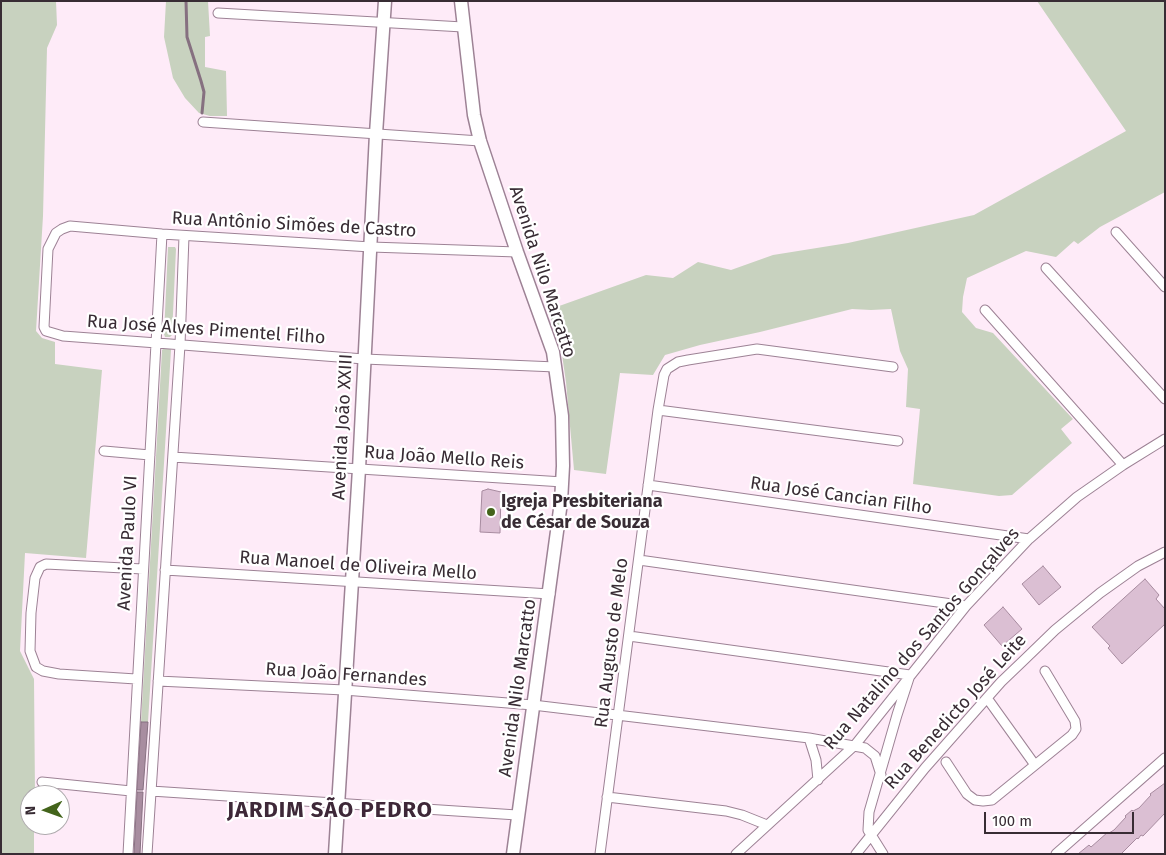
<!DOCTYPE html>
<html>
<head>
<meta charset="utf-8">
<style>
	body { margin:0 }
	#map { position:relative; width:1166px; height:855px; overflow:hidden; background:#feebf8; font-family:"Fira Sans",sans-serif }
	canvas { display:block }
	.frame { position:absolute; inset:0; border:2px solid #382c34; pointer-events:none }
	.north { position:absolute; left:20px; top:785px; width:50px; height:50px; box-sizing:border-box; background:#fff; border:1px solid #afabae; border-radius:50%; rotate:268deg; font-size:14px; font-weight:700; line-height:20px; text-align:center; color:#382c34 }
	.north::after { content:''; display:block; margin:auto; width:18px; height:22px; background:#43641b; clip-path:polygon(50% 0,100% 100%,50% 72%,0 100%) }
	.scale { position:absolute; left:984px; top:812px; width:150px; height:22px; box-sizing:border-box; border:2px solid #382c34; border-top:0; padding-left:6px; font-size:15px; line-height:18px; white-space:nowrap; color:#382c34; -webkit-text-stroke:4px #fff; paint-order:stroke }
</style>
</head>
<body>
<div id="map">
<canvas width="1166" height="855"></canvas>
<div class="frame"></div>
<div class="north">N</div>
<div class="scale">100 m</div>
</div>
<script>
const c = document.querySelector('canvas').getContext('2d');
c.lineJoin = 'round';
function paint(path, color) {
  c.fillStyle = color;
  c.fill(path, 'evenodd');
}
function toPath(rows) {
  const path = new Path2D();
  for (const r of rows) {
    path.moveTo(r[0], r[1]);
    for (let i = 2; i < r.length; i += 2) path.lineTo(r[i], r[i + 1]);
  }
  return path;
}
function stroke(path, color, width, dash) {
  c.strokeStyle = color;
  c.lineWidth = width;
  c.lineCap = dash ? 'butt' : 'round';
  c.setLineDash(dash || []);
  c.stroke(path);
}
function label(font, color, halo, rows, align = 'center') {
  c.font = font + ' "Fira Sans",sans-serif';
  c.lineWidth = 4.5;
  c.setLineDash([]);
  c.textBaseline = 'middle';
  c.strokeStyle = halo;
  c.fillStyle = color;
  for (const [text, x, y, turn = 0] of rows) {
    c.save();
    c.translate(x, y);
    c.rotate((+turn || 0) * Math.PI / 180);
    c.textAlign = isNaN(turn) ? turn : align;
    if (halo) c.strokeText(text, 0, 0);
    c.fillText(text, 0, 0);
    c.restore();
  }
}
const green = toPath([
	[1,1,56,1,57,25,47,48,43,216,36,331,42,338,55,342,55,364,102,370,86,558,25,553,20,651,34,679,35,795,30,795,30,825,34,825,34,854,1,854],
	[166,1,208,1,210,36,205,37,205,67,226,71,227,116,210,116,199,113,185,98,173,78,164,37],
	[1037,1,1165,1,1165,192,1100,227,1078,244,1074,241,1056,257,1026,251,967,278,963,297,962,312,976,328,993,333,1073,419,1061,429,1072,443,1012,495,999,496,913,484,920,409,906,407,908,369,900,351,891,309,871,310,852,309,760,332,700,345,665,355,653,375,620,373,606,474,574,470,566,382,561,348,548,310,646,275,673,278,698,262,731,270,773,255,848,243,974,215,1126,131],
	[168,247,175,247,176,249,172,335,170,337,165,337,164,334],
	[164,348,170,348,171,350,148,722,141,722,162,350]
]);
const water = toPath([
	[141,722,148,722,143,790,137,790,141,722],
	[137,792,143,792,140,854,134,854,137,792]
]);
const stream = toPath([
	[186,1,187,37,201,81,204,92,202,113]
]);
const building = toPath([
	[488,489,501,492,500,533,480,532,482,491,488,489],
	[1043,566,1061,587,1039,605,1022,584,1043,566],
	[1145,579,1159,595,1156,599,1165,609,1165,624,1122,664,1108,648,1110,646,1092,627,1145,579],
	[1003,607,1022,629,1002,646,984,625,1003,607],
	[1165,783,1165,813,1143,836,1141,835,1138,839,1137,838,1121,854,1078,854,1089,845,1091,847,1108,832,1109,833,1114,830,1126,817,1125,816,1132,810,1133,811,1139,808,1151,795,1150,794,1165,783]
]);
const street = toPath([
	[218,13,463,27],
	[203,122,480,141],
	[1116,232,1165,287],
	[517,252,371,247,162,234,70,226,62,229,56,233,48,249,44,327,46,331,63,336,157,343,364,359,556,367],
	[1046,268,1165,399],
	[985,310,1123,465],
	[658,410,898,441],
	[104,451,150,455],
	[173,457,563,482],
	[648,485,1029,539],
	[639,560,966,606],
	[165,570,550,594],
	[629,636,910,675,897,715,869,812,868,830,883,854],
	[136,679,59,674,43,671,36,667,30,651,31,613,35,578,40,567,46,564,143,569],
	[158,681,344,690,533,705,809,738,865,748,875,756,881,775],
	[987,698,1035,765],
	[809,738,816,760,818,780],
	[946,762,967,794,975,800,983,801,992,800,1072,735,1076,729,1075,721,1045,671],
	[42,782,131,791],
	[151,791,517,815],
	[607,797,726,811,742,815,767,825],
	[128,854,162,234],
	[147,854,180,345,184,236],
	[600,854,658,410,664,375,667,369,678,362,688,360,757,349,893,367],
	[736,854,855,745,966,606,1029,539,1077,497,1123,465,1165,439],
	[856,854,925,768,1001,682,1024,660,1055,630,1100,593,1138,566,1165,552],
	[1056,854,1165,758]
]);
const secondary = toPath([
	[461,1,474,115,480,141,517,252,553,352,562,416,563,466,561,502,513,854],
	[335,854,359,469,376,134,385,1]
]);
const markers = [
	[491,512,5,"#43641b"]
];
const streetNames = [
	["Rua Antônio Simões de Castro",294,225,3],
	["Avenida Nilo Marcatto",542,272,72],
	["Rua José Alves Pimentel Filho",206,330,4],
	["Avenida João XXIII",343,427,-87],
	["Rua João Mello Reis",444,458,4],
	["Rua José Cancian Filho",841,496,8],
	["Avenida Paulo VI",128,543,-87],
	["Rua Manoel de Oliveira Mello",358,566,4],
	["Rua Natalino dos Santos Gonçalves",922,639,-49],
	["Rua Augusto de Melo",612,643,-83],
	["Rua João Fernandes",346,675,4],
	["Avenida Nilo Marcatto",518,688,-82],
	["Rua Benedicto José Leite",956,712,-48]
];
const poiNames = [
	["Igreja Presbiteriana",501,502],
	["de César de Souza",501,523]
];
const districtNames = [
	["JARDIM SÃO PEDRO",330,811]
];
paint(green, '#c8d2bf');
paint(water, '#a88da0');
stroke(water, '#867080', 1);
stroke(stream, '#867080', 3);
paint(building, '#dbbfd3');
stroke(building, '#a78b9f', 1);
stroke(street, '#9d8295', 11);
stroke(secondary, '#9d8295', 15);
stroke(street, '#fff', 9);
stroke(secondary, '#fff', 12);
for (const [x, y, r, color] of markers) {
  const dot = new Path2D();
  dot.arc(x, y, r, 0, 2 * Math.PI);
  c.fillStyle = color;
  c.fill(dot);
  stroke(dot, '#fff', 2);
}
label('18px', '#382c34', '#fff', streetNames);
label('bold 18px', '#382c34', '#fff', poiNames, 'left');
c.letterSpacing = '1px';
label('bold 22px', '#3e2838', '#fff', districtNames);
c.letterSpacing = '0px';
</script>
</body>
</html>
